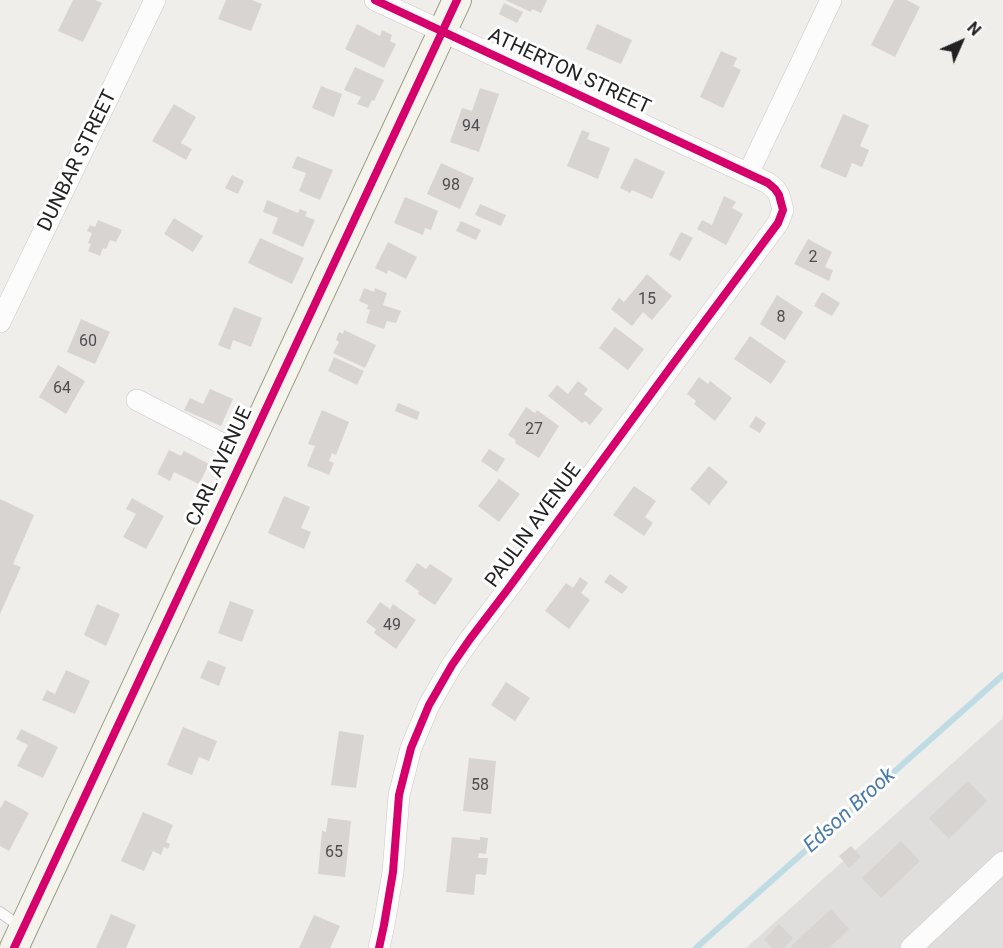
<!DOCTYPE html>
<html>
<head>
<meta charset="utf-8">
<style>
	body { margin:0 }
	#map { position:relative; width:1003px; height:948px; overflow:hidden; background:#f0eeeb; font-family:Roboto,sans-serif }
	canvas { display:block }
	.north { position:absolute; left:931px; top:12px; width:60px; height:60px; -webkit-text-stroke:4px #fff; paint-order:stroke; rotate:45deg; font-size:16px; font-weight:700; line-height:24px; text-align:center; color:#222 }
	.north::after { content:''; display:block; margin:auto; width:21px; height:27px; background:#222; clip-path:polygon(50% 0,100% 100%,50% 72%,0 100%) }
</style>
</head>
<body>
<div id="map">
<canvas width="1003" height="948"></canvas>
<div class="north">N</div>
</div>
<script>
const c = document.querySelector('canvas').getContext('2d');
c.lineJoin = 'round';
function paint(path, color) {
  c.fillStyle = color;
  c.fill(path, 'evenodd');
}
function toPath(rows) {
  const path = new Path2D();
  for (const r of rows) {
    path.moveTo(r[0], r[1]);
    for (let i = 2; i < r.length; i += 2) path.lineTo(r[i], r[i + 1]);
  }
  return path;
}
function stroke(path, color, width, dash) {
  c.strokeStyle = color;
  c.lineWidth = width;
  c.lineCap = dash ? 'butt' : 'round';
  c.setLineDash(dash || []);
  c.stroke(path);
}
function label(font, color, halo, rows, align = 'center') {
  c.font = font + ' Roboto,sans-serif';
  c.lineWidth = 6;
  c.setLineDash([]);
  c.textBaseline = 'middle';
  c.strokeStyle = halo;
  c.fillStyle = color;
  for (const [text, x, y, turn = 0] of rows) {
    c.save();
    c.translate(x, y);
    c.rotate((+turn || 0) * Math.PI / 180);
    c.textAlign = isNaN(turn) ? turn : align;
    if (halo) c.strokeText(text, 0, 0);
    c.fillText(text, 0, 0);
    c.restore();
  }
}
const residential = toPath([
	[1003,718,1003,948,746,948]
]);
const stream = toPath([
	[696,948,1003,675]
]);
const building = toPath([
	[73,0,95,0,102,3,83,42,58,31],
	[226,0,252,0,262,4,251,31,218,19],
	[505,0,547,0,541,13,532,9,531,12],
	[894,0,907,0,920,7,895,57,871,45],
	[504,3,523,12,517,23,499,14],
	[357,24,380,36,382,30,392,35,390,41,396,44,384,68,345,49],
	[597,24,632,40,621,64,586,49],
	[721,51,737,58,733,66,741,70,723,108,700,97],
	[355,67,384,80,374,101,372,100,368,108,357,104,361,97,344,90],
	[321,86,342,94,334,117,312,108],
	[480,88,499,94,479,152,450,142,462,108,472,111],
	[174,104,196,117,181,143,192,149,186,160,152,141],
	[843,114,869,125,860,146,869,150,862,167,852,163,846,178,820,167],
	[582,130,590,133,587,139,610,148,598,179,567,166],
	[297,156,333,170,320,200,299,191,306,173,292,168],
	[635,158,665,172,652,199,632,190,630,193,620,188],
	[441,163,474,178,460,209,427,194],
	[232,175,244,181,238,194,225,188],
	[724,196,736,202,732,208,743,214,726,245,697,229,702,220,712,225],
	[405,197,438,211,431,230,425,228,423,235,394,223],
	[267,200,298,213,300,209,307,212,305,216,315,220,303,247,272,233,278,218,263,212],
	[480,204,506,215,501,226,475,215],
	[174,218,203,236,193,252,164,234],
	[98,220,122,230,116,242,110,240,106,249,103,248,100,256,88,251,91,244,88,243,92,233,87,231,90,225,95,227],
	[461,221,481,230,476,240,456,231],
	[681,232,693,238,680,261,669,255],
	[260,238,304,258,292,284,248,263],
	[808,239,832,252,825,267,833,270,829,281,794,264],
	[388,242,417,257,406,279,388,270,387,274,375,268],
	[647,274,672,296,652,320,643,312,632,326,611,309,619,298,624,302],
	[364,288,374,292,375,288,387,293,383,305,401,311,396,323,387,321,384,329,366,323,370,310,367,309,368,305,359,301],
	[822,292,840,303,832,316,814,306],
	[777,295,803,312,785,340,760,324],
	[234,307,262,318,251,347,233,340,230,350,218,345],
	[81,319,110,332,95,364,67,352],
	[615,327,644,349,628,370,599,348],
	[344,330,376,345,365,368,333,353,339,342,336,340,339,332,343,334],
	[750,336,786,361,771,384,734,359],
	[334,357,364,371,357,385,328,371],
	[58,365,85,381,66,414,39,397],
	[699,377,708,384,710,381,732,398,715,421,694,404,696,401,687,394],
	[578,381,588,389,584,394,603,409,590,425,585,421,582,423,548,396,557,385,568,394],
	[210,389,233,399,221,426,184,410,190,398,203,404],
	[398,403,420,412,417,420,395,411],
	[526,407,535,413,537,410,559,426,539,458,515,443,516,440,508,435],
	[322,410,349,422,336,455,332,453,329,461,334,463,329,475,307,466,315,446,308,444],
	[756,416,766,423,760,433,749,427],
	[489,449,505,459,497,472,481,461],
	[169,450,181,456,184,451,209,464,199,484,174,472,170,481,157,474],
	[709,466,728,482,709,505,690,489],
	[499,479,520,494,499,522,478,506],
	[634,486,656,501,645,517,653,523,644,536,613,515],
	[284,496,310,507,301,528,311,532,304,549,268,533],
	[132,498,164,516,146,549,123,537,136,514,126,509],
	[0,499,34,515,13,564,21,567,0,614],
	[417,563,426,569,430,564,453,579,435,605,418,594,419,591,405,581],
	[610,574,628,587,622,594,604,582],
	[580,577,588,583,581,593,590,600,569,629,545,611,566,583,573,588],
	[230,601,254,610,242,642,218,633],
	[380,602,390,609,393,604,416,620,396,649,374,633,376,629,366,622],
	[97,604,120,614,106,646,84,635],
	[208,660,226,667,219,686,200,678],
	[66,670,90,681,75,714,42,700,47,690,55,694],
	[506,682,530,698,515,721,491,705],
	[183,727,217,741,209,761,199,757,192,775,167,765],
	[21,729,58,747,43,778,17,766,28,745,16,739],
	[339,731,364,735,356,788,331,785],
	[469,758,496,761,491,814,463,811],
	[968,781,987,801,949,839,929,818],
	[5,800,29,813,9,851,0,846,0,809],
	[143,812,173,825,166,842,170,844,168,849,164,847,161,855,153,851,144,871,121,861],
	[328,818,351,821,345,877,318,874,322,831,326,832],
	[452,837,480,840,480,837,488,838,486,854,479,853,478,858,488,858,486,875,476,874,474,895,446,892],
	[901,841,920,861,881,898,862,878],
	[851,846,861,857,849,868,839,856],
	[831,909,849,929,829,948,792,948,791,946],
	[111,914,136,925,126,948,96,948],
	[314,915,340,926,330,948,299,948],
	[779,924,793,938,784,948,773,948,764,940]
]);
const lane = toPath([
	[0,912,22,928]
]);
const street = toPath([
	[375,0,768,183,775,189,779,195,783,210,778,223,670,368,508,589,470,639,452,665,429,705,411,748,399,795,393,872,384,925,379,948],
	[748,174,831,0],
	[0,322,155,0],
	[137,400,244,455],
	[911,948,1003,862]
]);
const secondary = toPath([
	[14,948,457,0]
]);
const cycleway = toPath([
	[375,0,768,183,775,189,779,195,783,210,778,223,670,368,508,589,470,639,452,665,429,705,411,748,399,795,393,872,384,925,379,948],
	[14,948,457,0]
]);
const numberNames = [
	["94",471,127],
	["98",451,186],
	["2",813,258],
	["15",647,300],
	["8",781,318],
	["60",88,342],
	["64",62,389],
	["27",534,430],
	["49",392,626],
	["58",480,786],
	["65",334,853]
];
const streetNames = [
	["ATHERTON STREET",569,72,25],
	["DUNBAR STREET",78,161,-64],
	["CARL AVENUE",220,467,-65],
	["PAULIN AVENUE",534,526,-54]
];
const waterNames = [
	["Edson Brook",850,811,-42]
];
paint(residential, '#dfdedc');
stroke(stream, '#bfdbe3', 6);
paint(building, '#d7d4d2');
stroke(lane, '#c9c8c7', 12);
stroke(street, '#c9c8c7', 22);
stroke(secondary, '#999a82', 30);
stroke(lane, '#fdfcfc', 10);
stroke(street, '#fdfcfc', 21);
stroke(secondary, '#f4f4ed', 28);
stroke(cycleway, '#d6006c', 8);
label('16px', '#4f4e4e', null, numberNames);
label('20px', '#222', '#fff', streetNames);
label('italic 21px', '#4a7aab', '#fff', waterNames);
</script>
</body>
</html>
